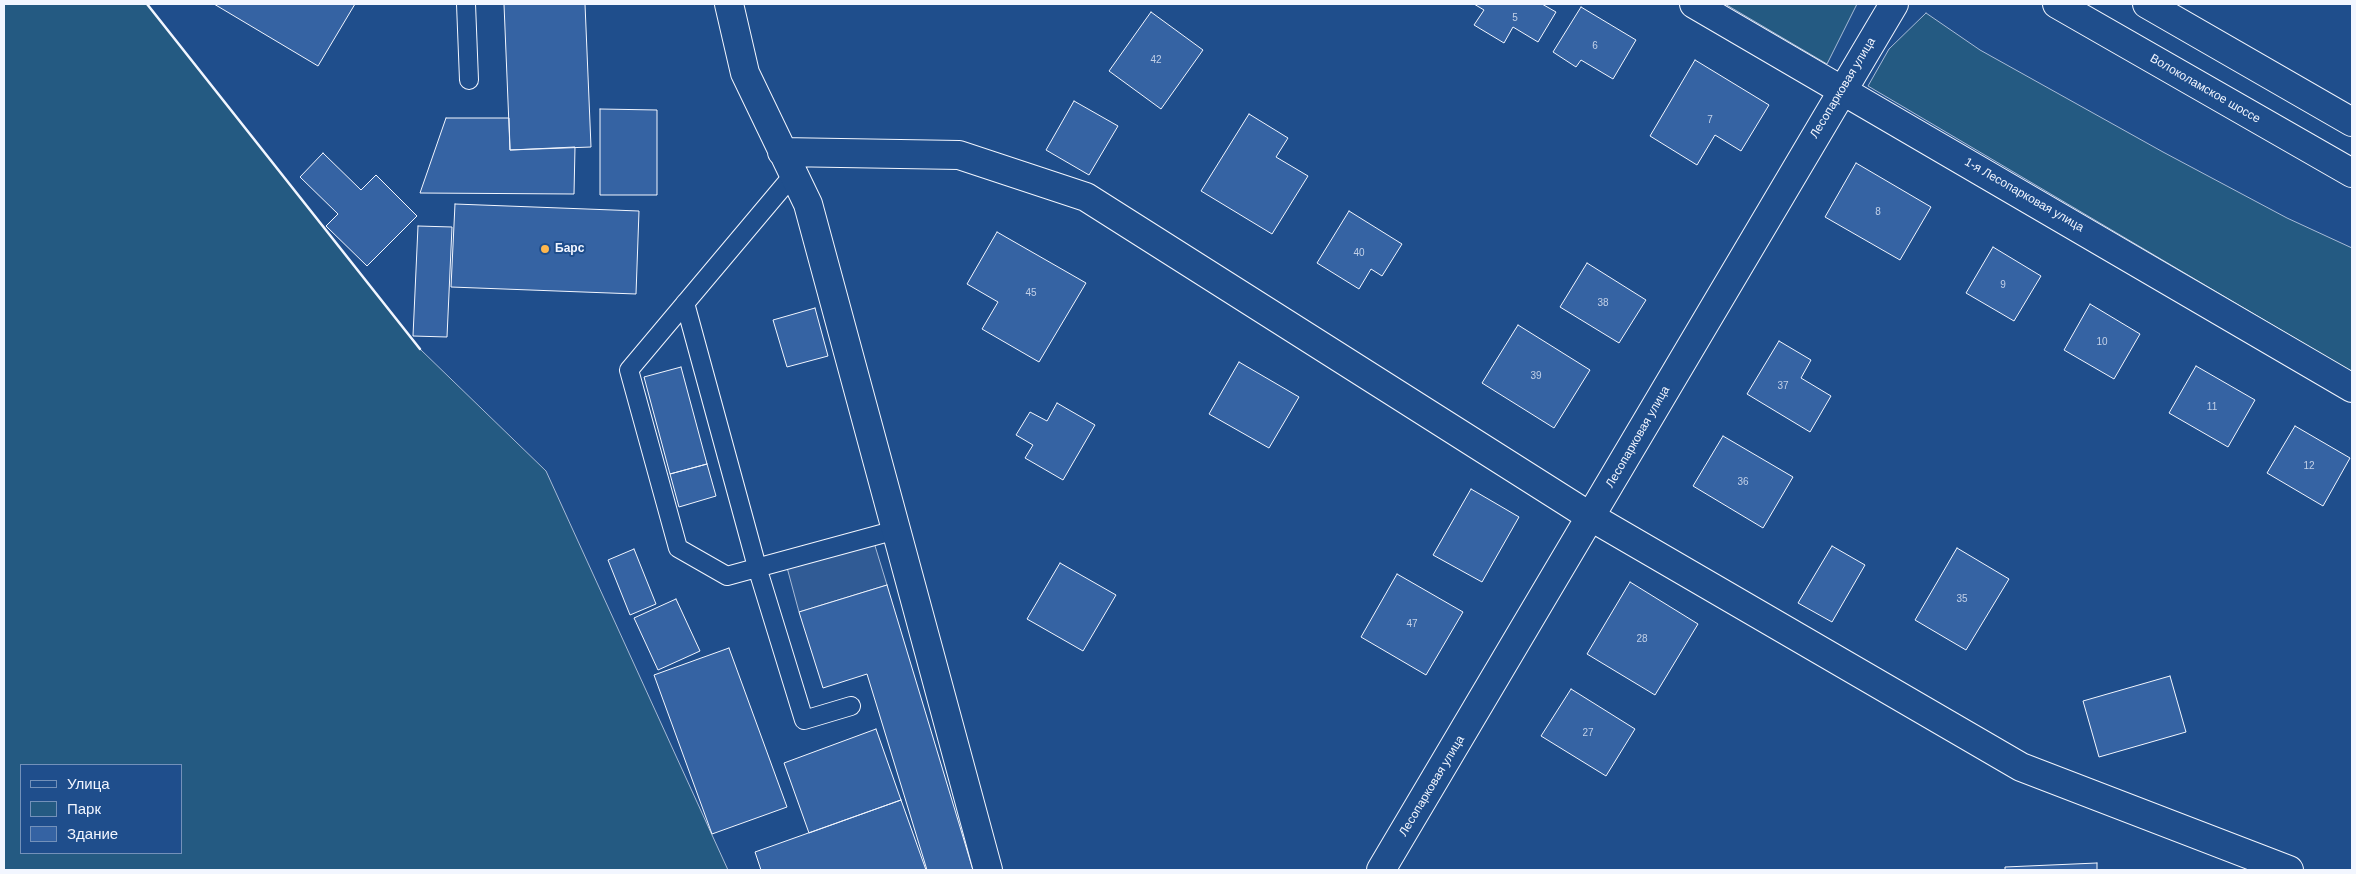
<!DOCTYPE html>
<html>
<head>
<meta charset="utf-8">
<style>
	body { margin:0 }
	#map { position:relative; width:2356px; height:874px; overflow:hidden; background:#1f4e8c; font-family:Arial,sans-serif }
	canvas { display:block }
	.frame { position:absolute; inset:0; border:5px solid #f2f6ff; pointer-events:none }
	.legend { position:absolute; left:20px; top:764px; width:162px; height:90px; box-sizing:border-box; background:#1f4e8c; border:1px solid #7391ba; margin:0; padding:6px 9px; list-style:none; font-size:15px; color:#f2f6ff }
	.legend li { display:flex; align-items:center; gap:10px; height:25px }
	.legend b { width:25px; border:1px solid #7391ba }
</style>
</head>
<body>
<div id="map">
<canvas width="2356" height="874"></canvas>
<div class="frame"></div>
<ul class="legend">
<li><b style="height:6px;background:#1f4e8c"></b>Улица</li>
<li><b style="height:14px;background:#245a82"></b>Парк</li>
<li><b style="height:14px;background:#3563a3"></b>Здание</li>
</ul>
</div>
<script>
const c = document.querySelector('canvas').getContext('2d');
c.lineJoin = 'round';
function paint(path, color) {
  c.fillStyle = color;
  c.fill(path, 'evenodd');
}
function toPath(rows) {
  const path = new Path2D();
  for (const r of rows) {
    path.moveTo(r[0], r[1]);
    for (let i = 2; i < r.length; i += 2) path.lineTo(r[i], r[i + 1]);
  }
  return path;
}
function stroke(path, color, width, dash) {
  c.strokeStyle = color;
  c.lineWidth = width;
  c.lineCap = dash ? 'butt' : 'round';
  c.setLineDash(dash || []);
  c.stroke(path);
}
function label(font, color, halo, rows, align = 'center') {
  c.font = font + ' Arial,sans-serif';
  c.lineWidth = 4;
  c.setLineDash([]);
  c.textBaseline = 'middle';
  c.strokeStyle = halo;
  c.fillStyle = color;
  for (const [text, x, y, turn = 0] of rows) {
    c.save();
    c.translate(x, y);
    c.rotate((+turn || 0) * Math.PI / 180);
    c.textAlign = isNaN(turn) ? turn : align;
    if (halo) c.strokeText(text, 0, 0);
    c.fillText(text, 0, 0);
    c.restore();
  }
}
const green = toPath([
	[4,4,147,4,420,349,546,471,728,870,4,870,4,4],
	[21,765,181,765,181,853,21,853,21,765],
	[1725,4,1857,4,1827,64,1725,4],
	[1926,13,1980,50,2163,152,2287,218,2352,248,2352,372,1868,86,1889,49,1926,13]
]);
const parking = toPath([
	[872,536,887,585,799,612,785,560,872,536]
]);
const building = toPath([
	[214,4,355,4,318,66,214,4],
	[504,4,585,4,591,147,510,150,504,4],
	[1474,4,1542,4,1556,12,1538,42,1513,27,1504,43,1474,25,1484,10,1474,4],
	[1581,7,1636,40,1613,79,1581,60,1576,67,1553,52,1581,7],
	[1151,12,1203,50,1161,109,1109,71,1151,12],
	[1695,60,1769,105,1741,151,1715,135,1697,165,1650,136,1695,60],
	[1074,101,1118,126,1089,175,1046,150,1074,101],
	[600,109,657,110,657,195,600,195,600,109],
	[1249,114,1288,138,1276,157,1308,176,1272,234,1201,191,1249,114],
	[446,118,509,118,510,150,575,147,574,194,420,193,446,118],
	[323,153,361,190,376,175,417,216,367,266,326,226,338,214,300,177,323,153],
	[1856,163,1931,207,1900,260,1825,217,1856,163],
	[455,204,639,211,636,294,451,287,455,204],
	[1349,211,1402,244,1382,276,1371,269,1359,289,1317,263,1349,211],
	[418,226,452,227,447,337,413,336,418,226],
	[997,232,1086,283,1039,362,982,329,998,302,967,284,997,232],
	[1993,247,2041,276,2014,321,1966,293,1993,247],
	[1587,263,1646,300,1619,343,1560,307,1587,263],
	[2090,304,2140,334,2114,379,2064,350,2090,304],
	[815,308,828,356,787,367,773,320,815,308],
	[1518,325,1590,370,1554,428,1482,383,1518,325],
	[1779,341,1811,360,1801,378,1831,396,1810,432,1747,394,1779,341],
	[1239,362,1299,397,1269,448,1209,414,1239,362],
	[2196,366,2255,400,2228,447,2169,413,2196,366],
	[681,367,707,464,670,474,644,377,681,367],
	[1057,403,1095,425,1063,480,1025,458,1033,445,1016,435,1030,412,1047,421,1057,403],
	[2295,426,2350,458,2323,506,2267,473,2295,426],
	[1723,436,1793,477,1763,528,1693,486,1723,436],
	[707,464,716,496,679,507,670,474,707,464],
	[1471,489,1519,517,1482,582,1433,555,1471,489],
	[1832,546,1865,565,1832,622,1798,603,1832,546],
	[1957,548,2009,579,1966,650,1915,620,1957,548],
	[634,549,656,604,630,615,608,560,634,549],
	[1060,563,1116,595,1083,651,1027,619,1060,563],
	[1397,574,1463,612,1426,675,1361,637,1397,574],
	[1630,582,1698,624,1655,695,1587,654,1630,582],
	[887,585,973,870,927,870,867,674,823,688,799,612,887,585],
	[676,599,700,651,658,670,634,618,676,599],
	[729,648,787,807,712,834,654,675,729,648],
	[2170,676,2186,732,2099,757,2083,701,2170,676],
	[1571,689,1635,729,1606,776,1541,736,1571,689],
	[876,729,901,800,809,833,784,763,876,729],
	[901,800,926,870,761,870,755,852,901,800],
	[2097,863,2097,870,2005,870,2005,867,2097,863]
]);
const lane = toPath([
	[466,4,469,80],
	[793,175,629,370,678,548,727,576,896,530],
	[685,303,757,567,804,720,851,706]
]);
const street = toPath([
	[729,4,745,73,808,204,988,870],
	[1694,4,2352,388],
	[782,152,959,155,1086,197,1591,517,2021,767,2289,870],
	[1381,870,1894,4]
]);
const primary = toPath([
	[2057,4,2352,173],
	[2147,4,2352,122]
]);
const wall = toPath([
	[147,4,420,349]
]);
const markers = [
	[545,249,5,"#ffb74d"]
];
const numberNames = [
	["5",1515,18],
	["6",1595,46],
	["42",1156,60],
	["7",1710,120],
	["8",1878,212],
	["40",1359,253],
	["9",2003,285],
	["45",1031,293],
	["38",1603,303],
	["10",2102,342],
	["39",1536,376],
	["37",1783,386],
	["11",2212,407],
	["12",2309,466],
	["36",1743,482],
	["35",1962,599],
	["47",1412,624],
	["28",1642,639],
	["27",1588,733]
];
const streetNames = [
	["Лесопарковая улица",1843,88,-59],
	["Волоколамское шоссе",2205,89,30],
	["1-я Лесопарковая улица",2024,195,30],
	["Лесопарковая улица",1638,437,-60],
	["Лесопарковая улица",1432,786,-59]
];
const poiNames = [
	["Барс",555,249]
];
paint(green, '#245a82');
stroke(green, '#a8bbd7', 1);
paint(parking, '#305b95');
stroke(parking, '#a8bbd7', 1);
paint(building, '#3563a3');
stroke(building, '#f2f6ff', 1);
stroke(lane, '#f2f6ff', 20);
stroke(street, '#f2f6ff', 30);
stroke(primary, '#f2f6ff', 30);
stroke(lane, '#1f4e8c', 18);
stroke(street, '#1f4e8c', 28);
stroke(primary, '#1f4e8c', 28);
stroke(wall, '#f2f6ff', 2.5);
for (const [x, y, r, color] of markers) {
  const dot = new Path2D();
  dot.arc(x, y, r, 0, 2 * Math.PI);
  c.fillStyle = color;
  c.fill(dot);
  stroke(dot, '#1f4e8c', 2);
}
label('10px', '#c3d1e8', null, numberNames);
label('12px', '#f2f6ff', '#1f4e8c', streetNames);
label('bold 12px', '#f2f6ff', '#1f4e8c', poiNames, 'left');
</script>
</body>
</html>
